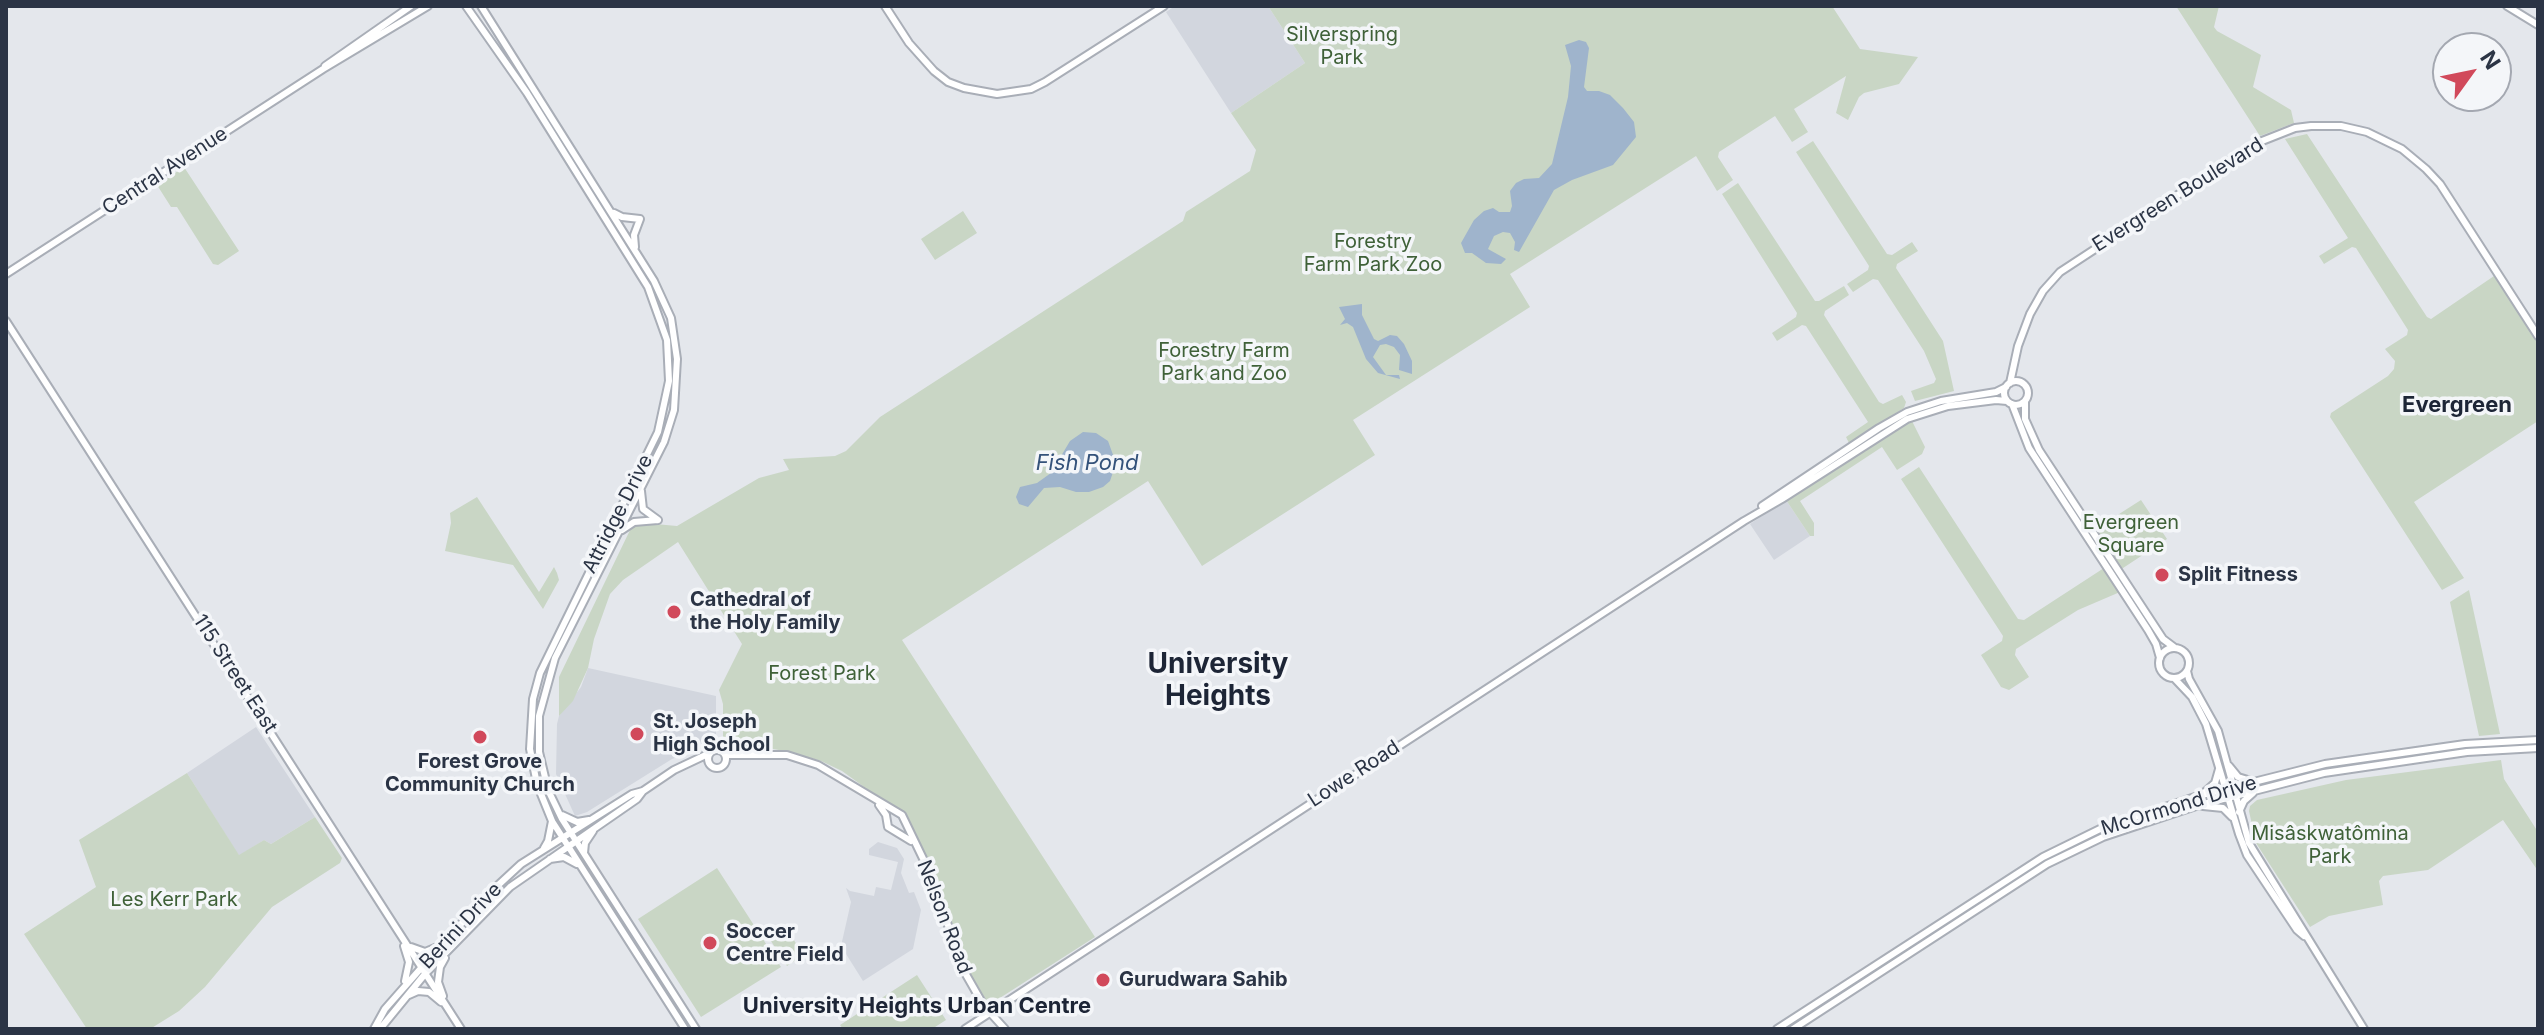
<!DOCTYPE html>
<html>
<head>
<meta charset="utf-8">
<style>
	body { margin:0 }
	#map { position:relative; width:2544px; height:1035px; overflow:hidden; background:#e4e7ec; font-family:Inter,sans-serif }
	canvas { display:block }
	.frame { position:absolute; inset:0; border:8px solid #2b3445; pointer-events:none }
	.north { position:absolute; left:2432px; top:32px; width:80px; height:80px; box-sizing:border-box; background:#f4f6f9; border:2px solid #a4a8b1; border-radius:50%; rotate:57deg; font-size:22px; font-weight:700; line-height:32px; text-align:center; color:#2b3445 }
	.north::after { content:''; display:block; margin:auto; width:28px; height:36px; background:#d1495b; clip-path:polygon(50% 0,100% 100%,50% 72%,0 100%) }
</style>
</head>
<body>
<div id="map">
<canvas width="2544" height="1035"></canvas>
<div class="frame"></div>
<div class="north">N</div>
</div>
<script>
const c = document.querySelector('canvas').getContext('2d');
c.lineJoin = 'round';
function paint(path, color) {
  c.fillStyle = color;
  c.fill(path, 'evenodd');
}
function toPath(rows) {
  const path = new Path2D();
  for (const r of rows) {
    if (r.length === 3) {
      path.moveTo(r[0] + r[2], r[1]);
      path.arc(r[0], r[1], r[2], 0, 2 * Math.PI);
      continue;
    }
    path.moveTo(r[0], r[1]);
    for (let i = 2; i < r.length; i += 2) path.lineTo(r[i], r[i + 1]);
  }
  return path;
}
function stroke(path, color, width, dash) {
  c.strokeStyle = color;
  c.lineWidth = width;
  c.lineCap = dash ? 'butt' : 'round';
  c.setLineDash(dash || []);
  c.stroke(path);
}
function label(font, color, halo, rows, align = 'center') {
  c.font = font + ' Inter,sans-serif';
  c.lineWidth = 7;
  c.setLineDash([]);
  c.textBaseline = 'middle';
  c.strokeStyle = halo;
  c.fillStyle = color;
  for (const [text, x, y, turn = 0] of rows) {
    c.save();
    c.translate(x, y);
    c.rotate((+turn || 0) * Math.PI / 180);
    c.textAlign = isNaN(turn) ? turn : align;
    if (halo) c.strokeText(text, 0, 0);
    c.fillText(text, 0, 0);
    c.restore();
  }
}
const built = toPath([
	[1175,6,1268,6,1305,63,1231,113,1166,12],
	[1786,500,1810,536,1774,560,1750,524],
	[588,668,716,696,716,744,672,759,587,812,575,816,556,774,557,724,559,716,581,687],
	[256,727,315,817,271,844,264,840,239,856,187,773],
	[878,842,897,848,904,859,901,873,909,893,914,892,921,910,913,949,863,981,841,946,851,902,846,888,850,891,874,896,876,887,891,890,898,862,869,855,869,849]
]);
const green = toPath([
	[1268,6,1832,6,1860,49,1918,57,1899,84,1864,93,1859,97,1848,120,1836,113,1846,76,1794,109,1808,132,1792,142,1775,116,1719,152,1718,157,1733,180,1717,191,1696,156,1510,274,1530,307,1353,420,1375,455,1202,566,1148,481,902,640,1095,937,992,1003,986,1000,972,977,934,873,905,813,896,810,842,771,821,761,790,752,762,747,729,752,723,749,723,704,719,690,742,644,678,542,623,580,610,594,594,639,588,668,573,701,559,716,559,677,632,526,644,523,677,526,759,478,789,470,783,459,835,456,846,451,880,417,1183,221,1186,212,1250,171,1256,150,1231,113,1305,63],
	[2176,6,2219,6,2214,27,2217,31,2261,55,2253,87,2291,110,2294,123,2260,136],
	[2307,134,2427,317,2431,319,2494,276,2538,343,2538,421,2414,502,2464,578,2442,590,2330,417,2331,413,2388,376,2394,369,2395,361,2385,349,2407,335,2408,330,2356,248,2352,247,2324,264,2319,256,2348,238,2285,139],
	[1813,141,1887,254,1892,255,1912,242,1918,251,1897,264,1896,268,1943,341,1954,391,1915,401,1911,391,1934,383,1936,379,1924,351,1878,280,1873,279,1853,292,1847,284,1868,270,1869,266,1796,152],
	[184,167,239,251,218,265,213,264,177,207,171,207,157,185],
	[1738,183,1815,301,1819,301,1844,286,1849,295,1825,311,1824,315,1879,402,1883,404,1902,395,1906,402,1904,408,1849,443,1846,437,1868,422,1806,326,1802,325,1777,341,1772,333,1796,317,1797,313,1722,194],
	[963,211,977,233,935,260,921,239],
	[1912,421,1925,447,1922,454,1897,470,1882,447,1800,501,1814,523,1814,536,1810,536,1786,500],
	[1919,467,2018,619,2024,620,2104,568,2120,592,2078,610,2016,649,2015,655,2029,677,2009,690,2001,687,1981,655,2002,641,2003,636,1901,479],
	[477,497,539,592,554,567,557,573,559,580,543,609,513,565,445,551,451,523,450,513],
	[2141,500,2167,539,2120,570,2094,530],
	[2469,590,2500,734,2479,736,2450,602],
	[2501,760,2504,779,2538,832,2538,871,2503,820,2428,870,2383,876,2379,881,2383,905,2329,916,2310,927,2256,843,2249,811,2250,806,2257,800,2346,780],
	[187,773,239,855,264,840,271,844,315,817,342,858,340,863,272,907,205,987,179,1011,150,1029,87,1029,24,934,96,887,79,840],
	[717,868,781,967,701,1017,638,919],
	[786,927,803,955,787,966,769,938],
	[917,975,946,1020,932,1029,843,1029,840,1025]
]);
const water = toPath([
	[1579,40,1586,42,1589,48,1584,87,1587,91,1599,91,1610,95,1623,108,1634,122,1636,137,1613,165,1572,180,1554,190,1519,252,1514,250,1515,242,1510,233,1503,232,1494,236,1488,249,1506,259,1501,264,1486,263,1472,253,1465,253,1461,243,1474,220,1484,211,1493,208,1499,212,1510,212,1512,206,1510,191,1516,183,1524,179,1539,178,1552,164,1568,97,1571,66,1565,45],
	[1362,304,1362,315,1374,339,1378,341,1390,335,1397,336,1404,344,1412,361,1412,374,1399,370,1400,355,1394,347,1386,344,1380,345,1373,357,1386,375,1399,375,1400,379,1378,373,1366,359,1353,327,1347,323,1340,325,1345,319,1339,307],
	[1083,432,1096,433,1108,441,1116,463,1110,481,1103,487,1089,492,1076,492,1060,487,1044,488,1028,507,1019,504,1016,497,1020,487,1037,483,1051,473,1070,441]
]);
const secondary = toPath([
	[466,6,527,93,648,287,667,340,669,381,658,432,540,673,533,699,530,749,537,784,552,821,685,1029],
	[481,6,654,281,671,318,677,359,674,410,664,442,555,658,539,716,539,752,548,790,562,819,696,1029],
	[885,6,909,43,934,71,948,82,964,88,997,94,1031,89,1045,82,1164,6],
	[2507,6,2538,25],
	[325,66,411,6],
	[614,213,622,217,640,219,634,235,635,247],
	[6,274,323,69,428,6],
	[6,321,461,1029],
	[2016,393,12],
	[2010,383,2018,346,2030,314,2043,291,2060,272,2257,143,2295,128,2311,126,2341,126,2367,132,2402,149,2426,169,2440,184,2538,336],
	[2025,402,2025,419,2039,450,2163,639,2175,648],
	[2012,404,2029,448,2148,630,2156,644,2160,658],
	[641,491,643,509,658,520],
	[1762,506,1879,428,1907,412,1941,401,1996,392,2006,387],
	[622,530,634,522,658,520],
	[2174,663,15],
	[2187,671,2189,679,2218,731,2249,843,2364,1029],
	[2175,679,2192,697,2206,724,2239,834,2247,855,2297,930,2304,936],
	[717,759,9],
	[725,755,787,755,818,765,902,815,929,871,964,971,984,1006,1005,1029],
	[2229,766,2238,777,2251,781],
	[2205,792,2215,783,2219,769],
	[879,805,886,815,888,827,911,841],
	[2203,806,2223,808,2232,817],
	[2239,812,2244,801,2253,793],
	[562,815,577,822,589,820],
	[544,848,548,841,552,821],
	[584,853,585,843,593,831],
	[550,859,564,857,577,864],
	[404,946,409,962,405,981],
	[411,947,425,952,437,947],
	[409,995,418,991,429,992,441,1002],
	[443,996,438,982,440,967,445,958],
	[374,1029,385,1009,444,942,494,889,521,864,632,794,643,791,674,770,710,753],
	[380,1029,425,974,510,887,637,799,643,791],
	[965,1029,1744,521,1782,499,1907,419,1948,406,1996,400,2007,401],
	[1777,1029,2043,857,2100,829,2198,796,2325,764,2465,744,2538,740],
	[1793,1029,2047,864,2103,837,2196,806,2324,773,2467,752,2538,748]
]);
const markers = [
	[2162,575,8,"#d1495b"],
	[674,612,8,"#d1495b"],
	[637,734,8,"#d1495b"],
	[480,737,8,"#d1495b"],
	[710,943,8,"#d1495b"],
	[1103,980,8,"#d1495b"]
];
const parkNames = [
	["Silverspring",1342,35],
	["Park",1342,58],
	["Forestry",1373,242],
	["Farm Park Zoo",1373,265],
	["Forestry Farm",1224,351],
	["Park and Zoo",1224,374],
	["Evergreen",2131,523],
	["Square",2131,546],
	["Forest Park",822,674],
	["Misâskwatômina",2330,834],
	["Park",2330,857],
	["Les Kerr Park",174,900]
];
const streetNames = [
	["Central Avenue",165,171,-33],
	["Evergreen Boulevard",2178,195,-32],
	["Attridge Drive",618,514,-63],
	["115 Street East",235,674,57],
	["Lowe Road",1354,774,-33],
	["McOrmond Drive",2179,806,-17],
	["Nelson Road",944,917,69],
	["Berini Drive",461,926,-47]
];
const poiNames = [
	["Split Fitness",2178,575],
	["Cathedral of",690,600],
	["the Holy Family",690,623],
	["St. Joseph",653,722],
	["High School",653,745],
	["Forest Grove",480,762,"center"],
	["Community Church",480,785,"center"],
	["Soccer",726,932],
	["Centre Field",726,955],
	["Gurudwara Sahib",1119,980]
];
const neighbourhoodNames = [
	["Evergreen",2457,405],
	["University Heights Urban Centre",917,1006]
];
const waterNames = [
	["Fish Pond",1087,463]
];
const districtNames = [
	["University",1218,665],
	["Heights",1218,697]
];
paint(built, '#d2d6de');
paint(green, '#c9d6c5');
paint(water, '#9fb4cc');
stroke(secondary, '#a9aeb7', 10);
stroke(secondary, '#fff', 6);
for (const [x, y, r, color] of markers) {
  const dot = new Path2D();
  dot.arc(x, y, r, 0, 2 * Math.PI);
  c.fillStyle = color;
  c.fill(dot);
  stroke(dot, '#f4f6f9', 3);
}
label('20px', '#3f6138', '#f4f6f9', parkNames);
label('20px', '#2b3445', '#f4f6f9', streetNames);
label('bold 20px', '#2b3445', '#f4f6f9', poiNames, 'left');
label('bold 22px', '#1d2536', '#f4f6f9', neighbourhoodNames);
label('italic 22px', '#34527a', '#f4f6f9', waterNames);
label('bold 28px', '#1d2536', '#f4f6f9', districtNames);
</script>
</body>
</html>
